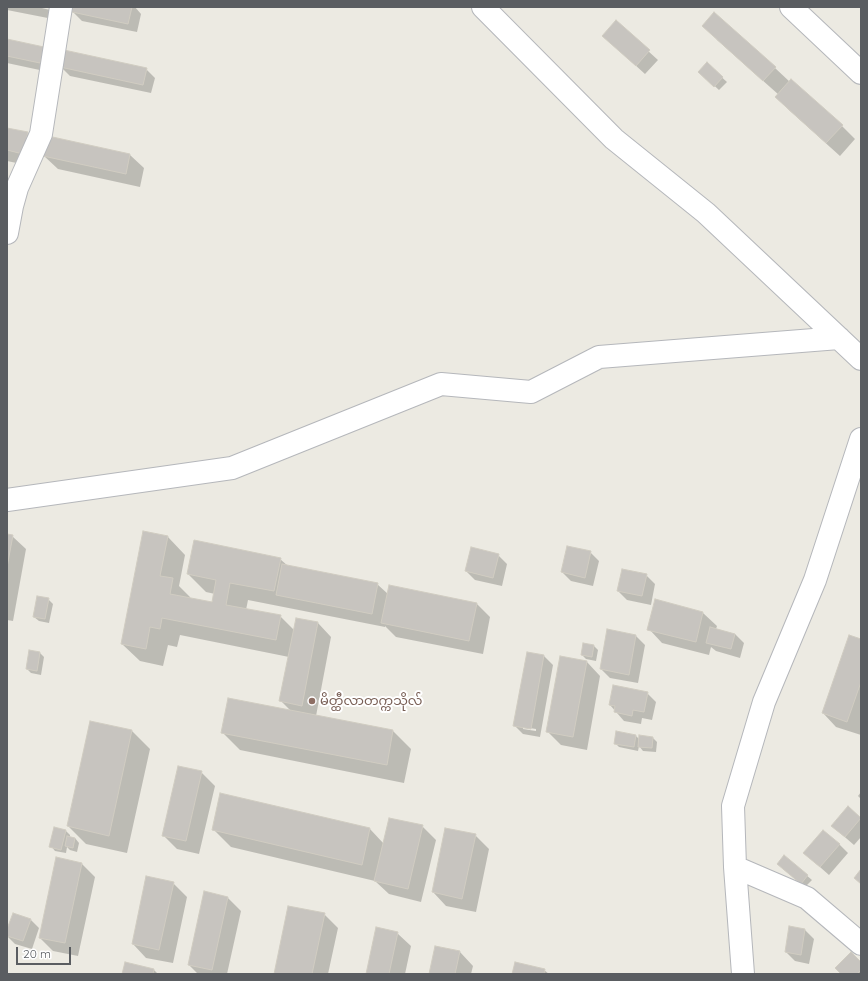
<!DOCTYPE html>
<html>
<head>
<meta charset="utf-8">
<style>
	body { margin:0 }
	#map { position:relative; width:868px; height:981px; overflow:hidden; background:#eceae2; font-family:Quicksand,sans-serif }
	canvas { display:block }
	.frame { position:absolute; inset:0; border:8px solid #5a5d61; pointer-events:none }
	.scale { position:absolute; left:16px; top:947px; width:55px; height:18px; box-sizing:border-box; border:2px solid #5a5d61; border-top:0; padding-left:5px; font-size:12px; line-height:14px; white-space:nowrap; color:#5a5d61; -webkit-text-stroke:3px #fff; paint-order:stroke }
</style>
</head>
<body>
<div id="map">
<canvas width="868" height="981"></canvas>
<div class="frame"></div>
<div class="scale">20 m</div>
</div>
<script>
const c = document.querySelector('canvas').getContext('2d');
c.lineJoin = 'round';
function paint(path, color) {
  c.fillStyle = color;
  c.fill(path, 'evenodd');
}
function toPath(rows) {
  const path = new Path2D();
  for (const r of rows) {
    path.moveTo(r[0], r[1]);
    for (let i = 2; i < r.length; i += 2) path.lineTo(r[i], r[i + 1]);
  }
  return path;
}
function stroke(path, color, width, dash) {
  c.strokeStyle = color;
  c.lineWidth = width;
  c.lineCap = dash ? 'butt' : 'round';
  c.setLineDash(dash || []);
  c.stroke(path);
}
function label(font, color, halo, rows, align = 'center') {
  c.font = font + ' Quicksand,"Noto Sans Myanmar",sans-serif';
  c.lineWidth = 4;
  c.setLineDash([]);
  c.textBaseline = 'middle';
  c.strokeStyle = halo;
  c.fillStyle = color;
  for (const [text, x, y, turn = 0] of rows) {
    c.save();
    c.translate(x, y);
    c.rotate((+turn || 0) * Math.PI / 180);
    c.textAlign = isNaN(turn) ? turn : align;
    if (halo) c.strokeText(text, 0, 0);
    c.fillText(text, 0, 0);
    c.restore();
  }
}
const shadow = toPath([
	[7,7,38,7,54,11,55,9,47,7,66,7,63,21,7,10],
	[74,7,135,7,141,14,137,32,82,21,73,12],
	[616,22,658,60,645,74,603,36],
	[716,39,775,68,790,82,842,126,855,139,840,156,790,111,776,97,779,95],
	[7,40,43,48,49,72,7,63],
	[707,64,727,82,719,90,704,76],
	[61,67,146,69,155,78,151,93,70,76],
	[7,129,27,133,41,147,36,167,7,161],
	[48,137,130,155,144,168,140,187,58,169,44,156],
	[7,535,12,536,26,549,13,621,7,620],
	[168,537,185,555,179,586,190,597,190,599,213,603,215,594,206,592,188,574,280,559,288,566,377,584,388,594,476,603,490,617,483,654,396,637,385,626,385,627,248,600,246,610,280,616,294,630,297,619,318,623,331,637,316,716,393,731,411,749,404,783,240,750,222,732,291,711,281,701,289,657,180,635,177,647,168,645,163,666,140,661,122,644],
	[590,552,599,561,593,586,571,581,562,572],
	[498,555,507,564,502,586,475,580,466,571],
	[646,575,655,584,651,605,627,600,618,591],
	[48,599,53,604,49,623,39,621,34,617],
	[656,601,703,613,717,626,716,629,735,634,744,643,740,658,716,651,711,647,709,655,662,643,649,629],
	[636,636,645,645,638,683,610,678,601,669],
	[861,640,861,735,836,727,823,713],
	[584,644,594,646,598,650,596,661,586,659,582,655],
	[40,653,44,657,41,675,31,673,27,669],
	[544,656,553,665,540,737,523,734,514,725],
	[523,727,536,729,536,731,523,729],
	[587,662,600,676,587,750,561,745,547,731],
	[647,693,656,702,652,720,642,718,641,724,624,721,610,705],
	[90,722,132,731,150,749,127,853,86,844,68,826],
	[636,736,640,740,653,738,657,742,656,752,643,751,639,746,638,751,619,747,615,743],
	[201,772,215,786,199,854,177,849,163,835],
	[861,792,861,799,858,796],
	[848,807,861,818,861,837,854,845,832,826],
	[422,826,436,840,421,902,389,894,375,881,231,847,213,829,370,829,384,844],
	[55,828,66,831,70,835,70,837,75,838,79,843,77,852,70,850,67,847,66,853,55,851,51,846],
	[475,835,489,849,476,912,446,906,433,892],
	[839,844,848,853,829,875,804,853],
	[784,856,812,880,805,887,782,868],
	[82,864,95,877,78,956,53,951,40,938],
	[173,883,187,897,173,963,146,958,133,944],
	[227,897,241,911,227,974,198,974,189,965],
	[324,914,338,928,328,974,275,974],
	[30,919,39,928,32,949,15,944,7,936,7,932],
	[790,927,805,930,814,939,809,964,795,961,786,952],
	[397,933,411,946,405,974,368,974],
	[460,952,473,966,471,974,430,974],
	[125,963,154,970,158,974,123,974],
	[861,963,861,974,842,974],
	[544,970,549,974,513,974]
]);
const building = toPath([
	[73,7,132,7,128,24,72,12,73,7],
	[714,12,776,67,763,81,702,26,714,12],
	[616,20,650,50,636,66,602,36,616,20],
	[7,39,44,47,40,63,7,56,7,39],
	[64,50,147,68,143,85,60,67,64,50],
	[707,62,723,77,714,87,698,72,707,62],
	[791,79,843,125,826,143,775,97,791,79],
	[7,128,28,132,23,154,7,150,7,128],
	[48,136,130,154,126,174,43,156,48,136],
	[143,531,168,536,160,576,173,578,170,594,212,602,216,580,187,574,194,540,281,558,274,591,230,583,226,605,281,615,276,640,162,618,160,629,150,627,146,649,121,644,143,531],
	[7,534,13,535,7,567,7,534],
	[567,546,591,551,585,578,561,572,567,546],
	[471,547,499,554,493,578,465,571,471,547],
	[282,564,378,583,372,614,276,595,282,564],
	[622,569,647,574,642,596,617,591,622,569],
	[389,585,477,603,469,641,381,623,389,585],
	[37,596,49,598,45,619,33,617,37,596],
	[655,599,703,612,696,642,647,630,655,599],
	[296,618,318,622,302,706,279,701,296,618],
	[710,627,735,634,731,649,706,643,710,627],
	[607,629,636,635,629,675,600,669,607,629],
	[849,635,861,639,861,682,847,722,822,713,849,635],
	[583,643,594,645,592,657,581,655,583,643],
	[29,650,40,652,37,671,26,669,29,650],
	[527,652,544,655,531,729,513,726,527,652],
	[560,656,587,661,573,737,546,732,560,656],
	[613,685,648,692,644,712,633,710,632,716,614,712,615,706,609,705,613,685],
	[228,698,393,730,387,765,221,733,228,698],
	[90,721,132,730,109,836,67,826,90,721],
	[616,731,636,735,634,747,614,744,616,731],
	[639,735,653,737,652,748,638,747,639,735],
	[178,766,202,771,186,841,162,836,178,766],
	[220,793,370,828,362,865,212,830,220,793],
	[848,806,861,818,845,837,831,826,848,806],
	[389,818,423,825,408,889,374,881,389,818],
	[54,827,66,830,61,850,49,847,54,827],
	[445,828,476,834,462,899,432,892,445,828],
	[823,830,840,844,820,867,803,853,823,830],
	[67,836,75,838,73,848,65,846,67,836],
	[784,855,808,875,801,884,777,864,784,855],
	[56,857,82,863,65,943,39,938,56,857],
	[861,869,861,884,854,878,861,869],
	[146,876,174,882,159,950,132,944,146,876],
	[204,891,228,897,212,970,188,965,204,891],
	[288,906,325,913,312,974,274,974,288,906],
	[13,913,31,919,23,941,7,936,7,929,13,913],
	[789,926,805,929,801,955,785,952,789,926],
	[376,927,398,932,389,974,366,974,376,927],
	[435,946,460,951,455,974,429,974,435,946],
	[851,952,861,962,861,970,857,974,841,974,835,968,851,952],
	[125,962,154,969,153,974,122,974,125,962],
	[515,962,545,969,544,974,512,974,515,962]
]);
const minor = toPath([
	[483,7,614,139,706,213,861,359],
	[791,7,861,73],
	[7,205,12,206,7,233],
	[12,206,17,188,41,134,61,7],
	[7,500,232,468,441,384,531,392,599,357,839,338],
	[735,867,807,898,861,944],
	[743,974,735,867,733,806,764,702,815,580,861,439]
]);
const markers = [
	[312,701,4,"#8d6e63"]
];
const educationNames = [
	["မိတ္ထီလာတက္ကသိုလ်",320,701]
];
paint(shadow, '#0003');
paint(building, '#c7c4bf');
stroke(building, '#d0ccc1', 1);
stroke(minor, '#b5b7bb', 24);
stroke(minor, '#fff', 22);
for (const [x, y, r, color] of markers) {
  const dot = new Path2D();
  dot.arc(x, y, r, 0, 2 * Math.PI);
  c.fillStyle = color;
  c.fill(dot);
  stroke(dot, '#fff', 1.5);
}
label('13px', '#785e54', '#fff', educationNames, 'left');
</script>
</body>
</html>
